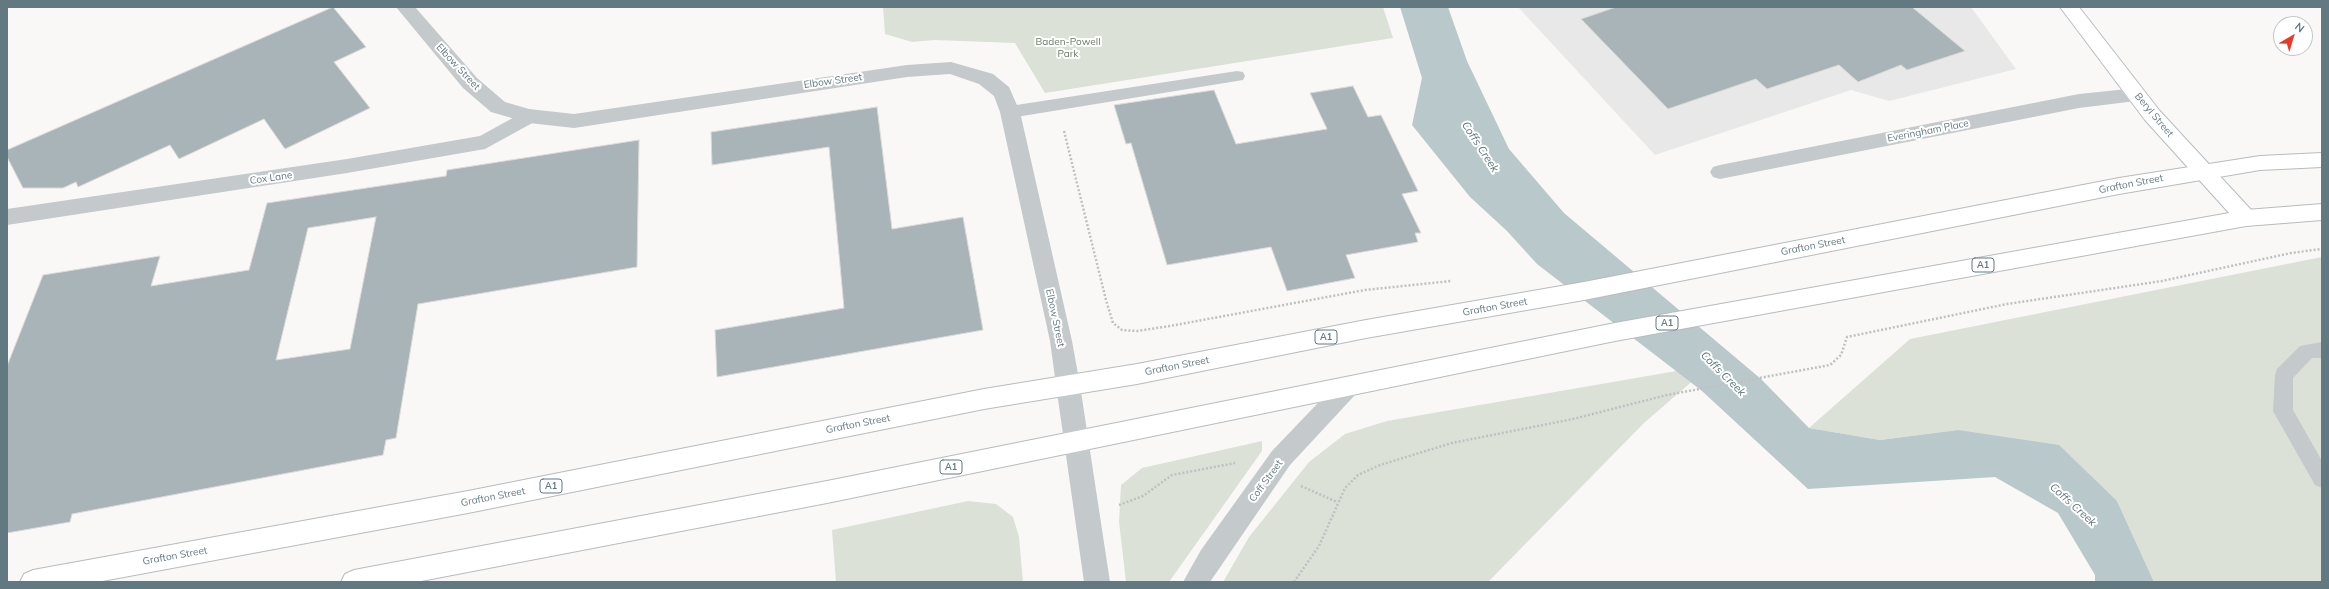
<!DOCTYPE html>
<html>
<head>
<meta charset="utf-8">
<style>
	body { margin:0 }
	#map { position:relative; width:2329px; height:589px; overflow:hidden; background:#f9f8f6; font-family:Mulish,sans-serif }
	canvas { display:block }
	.frame { position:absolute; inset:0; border:8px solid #637982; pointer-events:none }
	.north { position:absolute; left:2273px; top:16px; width:40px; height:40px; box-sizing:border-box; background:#fff; border:1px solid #c1c9cd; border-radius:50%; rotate:38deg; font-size:11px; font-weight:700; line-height:16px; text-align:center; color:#637982 }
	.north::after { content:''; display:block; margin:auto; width:14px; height:18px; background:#e73a28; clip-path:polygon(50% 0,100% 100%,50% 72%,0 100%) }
</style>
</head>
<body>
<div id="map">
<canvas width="2329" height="589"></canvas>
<div class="frame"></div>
<div class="north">N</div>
</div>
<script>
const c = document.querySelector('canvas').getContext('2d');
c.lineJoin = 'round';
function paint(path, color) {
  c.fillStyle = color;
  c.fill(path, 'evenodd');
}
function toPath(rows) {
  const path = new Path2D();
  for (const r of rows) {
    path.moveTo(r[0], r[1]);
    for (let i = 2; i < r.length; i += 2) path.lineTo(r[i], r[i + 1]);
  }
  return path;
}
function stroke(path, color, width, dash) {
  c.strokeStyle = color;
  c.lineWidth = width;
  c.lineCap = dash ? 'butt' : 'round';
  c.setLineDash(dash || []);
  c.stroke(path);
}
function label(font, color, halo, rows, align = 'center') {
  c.font = font + ' Mulish,sans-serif';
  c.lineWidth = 4;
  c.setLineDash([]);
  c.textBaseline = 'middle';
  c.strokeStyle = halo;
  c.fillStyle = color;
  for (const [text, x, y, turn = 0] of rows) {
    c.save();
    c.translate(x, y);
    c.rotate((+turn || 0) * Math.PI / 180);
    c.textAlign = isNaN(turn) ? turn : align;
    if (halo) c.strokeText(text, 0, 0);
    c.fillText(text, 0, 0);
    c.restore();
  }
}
const built = toPath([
	[1518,7,1971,7,2016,69,1889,101,1851,90,1655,155]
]);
const green = toPath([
	[883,7,1383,7,1393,38,1045,93,1015,43,934,40,912,42,885,34],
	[2322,257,2322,582,2154,582,2117,501,1958,430,1880,440,1809,428,1910,339],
	[1711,365,1644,423,1488,582,1223,582,1249,537,1309,462,1345,434,1387,421],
	[1262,441,1262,451,1169,582,1126,582,1119,522,1121,485,1142,468],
	[968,501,996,504,1013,517,1019,537,1023,582,836,582,832,530]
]);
const water = toPath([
	[1400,7,1448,7,1467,61,1509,149,1564,213,1761,379,1809,428,1880,440,1958,430,2059,445,2117,501,2154,582,2095,582,2095,575,2058,513,1995,477,1808,489,1702,391,1537,264,1507,231,1470,197,1412,125,1422,78]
]);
const building = toPath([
	[333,7,366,47,334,62,370,108,285,149,264,119,179,159,170,145,78,187,76,182,63,188,23,188,7,157,7,150,333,7],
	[1616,7,1912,7,1965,51,1907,70,1901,65,1858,82,1839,65,1767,89,1756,79,1668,109,1581,19,1616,7],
	[1353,86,1368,117,1381,115,1418,191,1402,194,1421,233,1415,233,1418,242,1346,255,1355,278,1287,291,1271,247,1167,265,1131,143,1126,144,1114,105,1214,90,1236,144,1327,129,1310,93,1353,86],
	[877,107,892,229,963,217,983,330,717,377,715,330,844,308,829,147,712,165,711,132,877,107],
	[639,140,637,267,418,304,396,438,386,440,383,455,72,514,70,522,7,533,7,366,43,275,160,256,151,286,249,270,267,203,446,176,447,170,639,140],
	[376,217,350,349,276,360,308,228,376,217]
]);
const path = toPath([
	[1064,131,1106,300,1113,323,1122,330,1137,331,1170,326,1365,290,1451,281],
	[1301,486,1337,502],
	[1119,505,1143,496,1172,475,1235,463],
	[1294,582,1319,546,1345,488,1358,475,1380,465,1452,443,1573,419,1667,395,1830,365,1841,355,1847,337,2007,304,2162,281,2291,253,2322,249]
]);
const service = toPath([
	[1237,71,1243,72,1245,76,1243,80,1010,118,1004,116,1002,112,1004,108,1010,106,1237,71],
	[2322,342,2322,358,2312,358,2293,378,2293,410,2322,461,2322,488,2315,485,2273,411,2275,375,2277,369,2300,346,2322,342]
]);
const minor = toPath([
	[2137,88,2144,90,2147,95,2144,100,2079,108,1720,179,1713,177,1710,172,1713,167,1720,165,2079,94,2137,88],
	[529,109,536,111,539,116,536,121,485,149,347,173,7,225,7,209,347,159,480,136,529,109],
	[1068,375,1076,378,1080,385,1110,582,1084,582,1056,385,1060,378,1068,375],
	[1347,378,1355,381,1359,388,1355,395,1290,465,1210,582,1183,582,1201,550,1272,451,1339,381,1347,378]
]);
const tertiary = toPath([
	[396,7,415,7,477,78,505,102,529,109,574,114,907,65,951,62,993,74,1009,87,1020,112,1072,341,1080,385,1076,392,1068,395,1060,392,1056,385,1050,341,1000,112,994,96,979,84,950,74,907,77,574,128,529,123,491,112,463,88,396,7]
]);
const secondary = toPath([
	[2060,7,2079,7,2159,110,2253,212,2256,218,2253,224,2246,226,2239,224,2145,120,2060,7]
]);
const trunk = toPath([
	[2322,153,2322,167,2260,170,2119,194,1584,300,1366,338,1137,384,984,409,468,513,97,582,20,582,24,574,33,570,468,491,984,389,1137,364,1366,320,1584,282,2119,178,2260,156,2322,153],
	[2322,204,2322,220,2246,226,1615,341,827,503,416,582,341,582,345,574,354,570,827,481,1615,323,2246,210,2322,204]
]);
const shields = [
	[1983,265,22],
	[1667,323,22],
	[1326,337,22],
	[951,467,22],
	[551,486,22]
];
const shieldNames = [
	["A1",1983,265],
	["A1",1667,323],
	["A1",1326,337],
	["A1",951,467],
	["A1",551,486]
];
const parkNames = [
	["Baden-Powell",1068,42],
	["Park",1068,54]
];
const streetNames = [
	["Elbow Street",458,67,47],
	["Elbow Street",833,81,-8],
	["Beryl Street",2154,115,50],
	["Everingham Place",1928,131,-11],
	["Cox Lane",271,178,-8],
	["Grafton Street",2131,184,-11],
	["Grafton Street",1813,246,-11],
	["Grafton Street",1495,307,-10],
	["Elbow Street",1055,318,78],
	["Grafton Street",1177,366,-11],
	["Grafton Street",858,424,-11],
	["Coff Street",1266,481,-54],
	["Grafton Street",493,497,-11],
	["Grafton Street",175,556,-10]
];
const waterNames = [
	["Coffs Creek",1480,147,57],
	["Coffs Creek",1723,374,45],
	["Coffs Creek",2073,505,42]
];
paint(built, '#e7e8e7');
paint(green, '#dbe1d7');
paint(water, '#b9c8ca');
paint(building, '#a9b4b8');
stroke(building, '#dbdad8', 1);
stroke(secondary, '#b6bdc0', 2);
stroke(trunk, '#b7bcbe', 2);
stroke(path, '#bec1c3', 2.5, [2, 2]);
paint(service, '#c4c9cc');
paint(minor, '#c4c9cc');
paint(tertiary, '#c4c9cc');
paint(secondary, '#fff');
paint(trunk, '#fff');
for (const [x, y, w] of shields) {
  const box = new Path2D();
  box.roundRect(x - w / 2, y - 7, w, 14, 3);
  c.fillStyle = '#fff';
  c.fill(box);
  stroke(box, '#637982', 1);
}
label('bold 9px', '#637982', null, shieldNames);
label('10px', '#697a62', '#fff', parkNames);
label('10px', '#637982', '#fff', streetNames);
label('italic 11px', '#5e787c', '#fff', waterNames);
</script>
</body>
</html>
